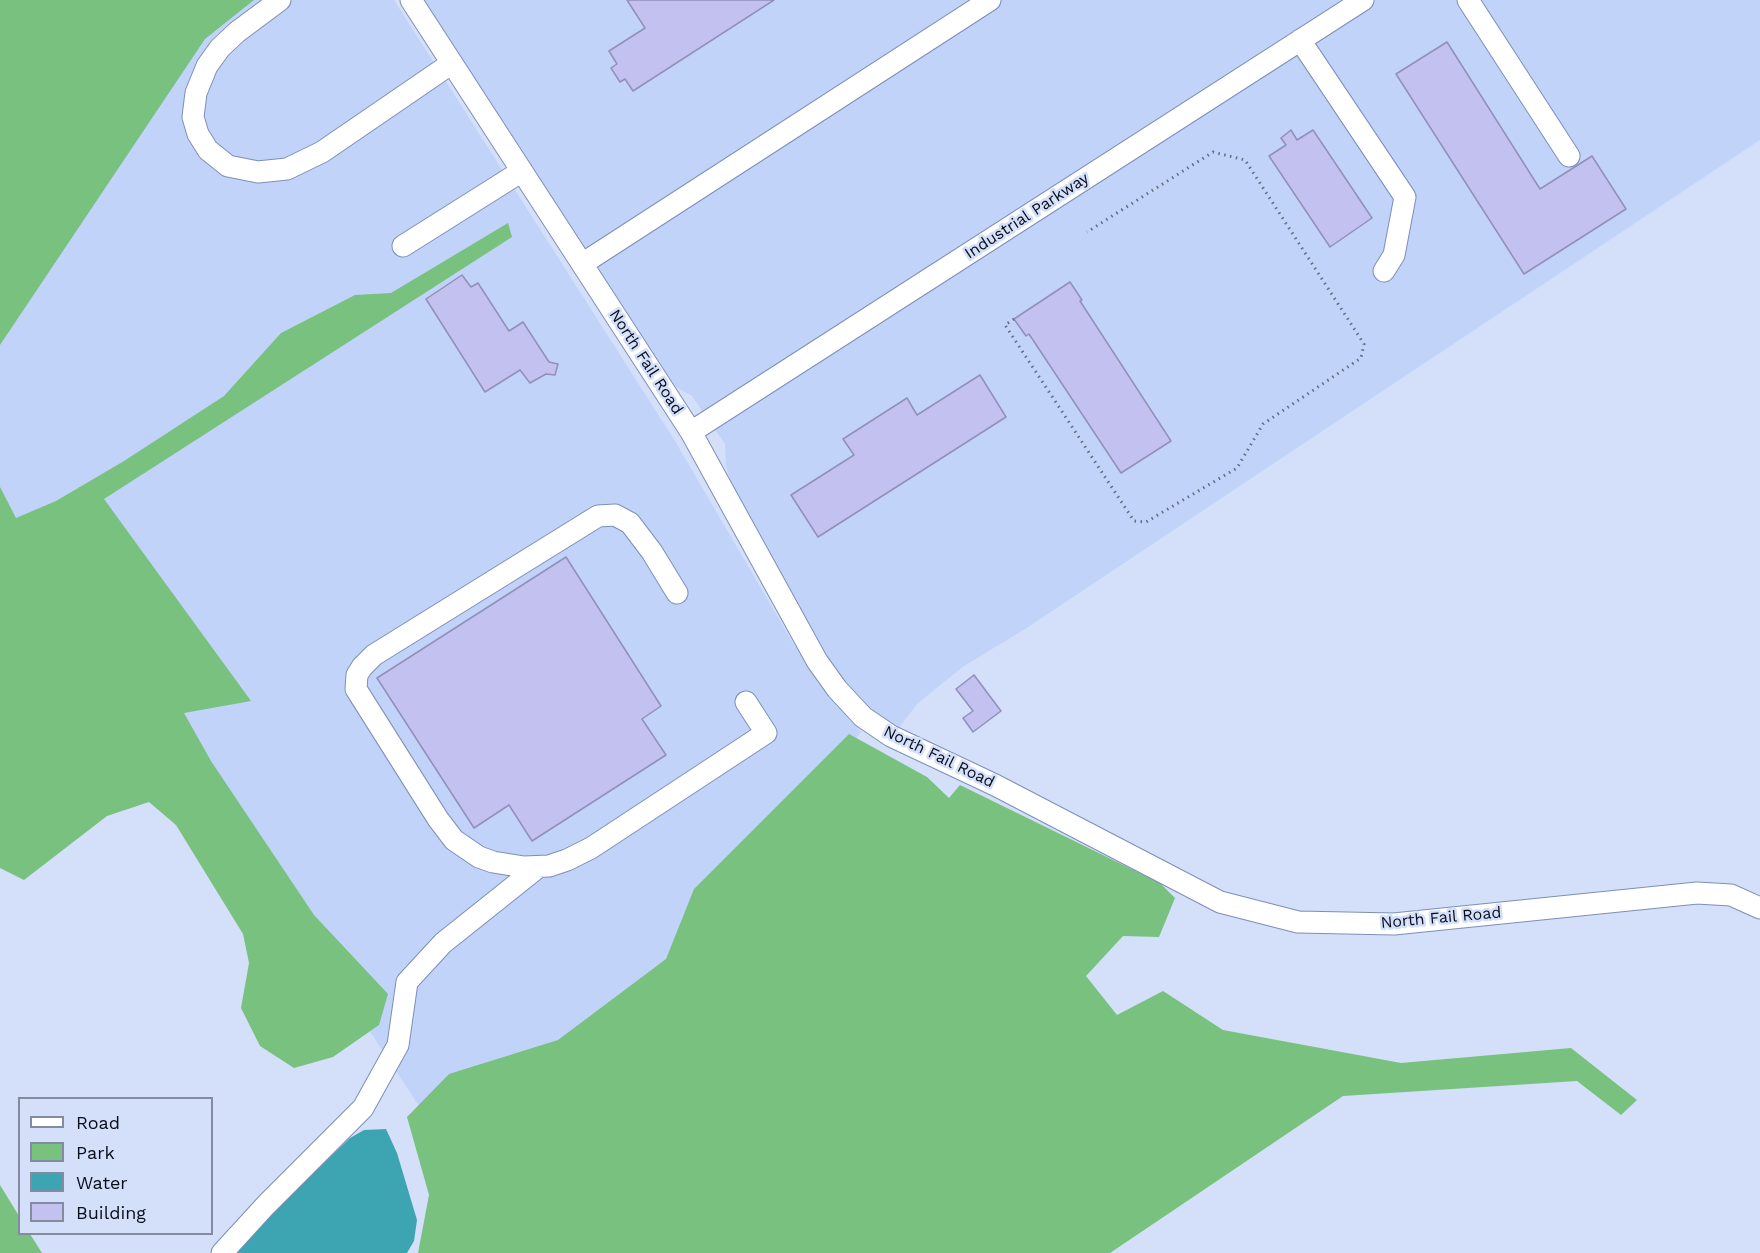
<!DOCTYPE html>
<html>
<head>
<meta charset="utf-8">
<style>
	body { margin:0 }
	#map { position:relative; width:1760px; height:1253px; overflow:hidden; background:#d4dff9; font-family:"Work Sans",sans-serif }
	canvas { display:block }
	.legend { position:absolute; left:18px; top:1097px; width:195px; height:138px; box-sizing:border-box; background:#d4dff9; border:2px solid #828ba0; margin:0; padding:8px 10px; list-style:none; font-size:18px; color:#070c1a }
	.legend li { display:flex; align-items:center; gap:12px; height:30px }
	.legend b { width:30px; border:2px solid #828ba0 }
</style>
</head>
<body>
<div id="map">
<canvas width="1760" height="1253"></canvas>
<ul class="legend">
<li><b style="height:8px;background:#fff"></b>Road</li>
<li><b style="height:16px;background:#78c17f"></b>Park</li>
<li><b style="height:16px;background:#3da5b1"></b>Water</li>
<li><b style="height:16px;background:#c3c1ef"></b>Building</li>
</ul>
</div>
<script>
const c = document.querySelector('canvas').getContext('2d');
c.lineJoin = 'round';
function paint(path, color) {
  c.fillStyle = color;
  c.fill(path, 'evenodd');
}
function toPath(rows) {
  const path = new Path2D();
  for (const r of rows) {
    path.moveTo(r[0], r[1]);
    for (let i = 2; i < r.length; i += 2) path.lineTo(r[i], r[i + 1]);
  }
  return path;
}
function stroke(path, color, width, dash) {
  c.strokeStyle = color;
  c.lineWidth = width;
  c.lineCap = dash ? 'butt' : 'round';
  c.setLineDash(dash || []);
  c.stroke(path);
}
function label(font, color, halo, rows, align = 'center') {
  c.font = font + ' "Work Sans",sans-serif';
  c.lineWidth = 5;
  c.setLineDash([]);
  c.textBaseline = 'middle';
  c.strokeStyle = halo;
  c.fillStyle = color;
  for (const [text, x, y, turn = 0] of rows) {
    c.save();
    c.translate(x, y);
    c.rotate((+turn || 0) * Math.PI / 180);
    c.textAlign = isNaN(turn) ? turn : align;
    if (halo) c.strokeText(text, 0, 0);
    c.fillText(text, 0, 0);
    c.restore();
  }
}
const built = toPath([
	[40,0,394,0,675,441,793,643,861,732,672,984,440,1138,202,776,0,555,0,26],
	[420,0,1760,0,1760,140,1025,629,964,666,918,703,896,731,874,714,843,683,819,647,738,504,726,466,725,444,692,396,676,387,652,364]
]);
const green = toPath([
	[0,0,254,0,205,39,0,345],
	[508,223,512,237,104,499,251,701,184,713,211,761,314,915,388,994,379,1025,333,1057,294,1068,260,1046,241,1008,249,963,243,934,176,825,149,802,107,816,24,880,0,868,0,487,16,518,56,501,124,461,224,396,281,333,355,295,391,293],
	[849,734,927,777,949,798,960,785,1160,883,1175,898,1159,937,1123,936,1086,976,1117,1015,1163,991,1223,1030,1401,1063,1571,1048,1637,1100,1621,1115,1577,1081,1343,1096,1110,1253,418,1253,429,1195,407,1117,449,1074,558,1040,666,959,694,889],
	[0,1185,19,1216,20,1234,30,1234,42,1253,0,1253]
]);
const water = toPath([
	[386,1129,397,1153,417,1220,414,1241,407,1253,232,1253,255,1228,350,1138,364,1130]
]);
const building = toPath([
	[627,0,774,0,633,91,625,79,620,82,611,68,617,64,609,51,645,28,627,0],
	[1447,42,1540,189,1592,156,1626,209,1524,274,1396,74,1447,42],
	[1291,130,1297,140,1313,130,1372,218,1330,247,1269,156,1286,145,1281,138,1291,130],
	[462,275,471,287,478,283,509,331,523,322,549,362,558,364,555,375,546,374,530,383,520,370,485,392,426,299,462,275],
	[1070,282,1082,300,1080,301,1171,441,1121,473,1029,334,1026,336,1014,319,1070,282],
	[980,375,1006,417,818,537,791,495,854,455,843,439,907,398,917,415,980,375],
	[566,557,661,706,642,719,666,755,532,841,509,805,474,828,377,678,566,557],
	[974,675,1001,711,973,732,963,718,973,711,956,689,974,675]
]);
const path = toPath([
	[1014,319,1005,325,1134,521,1146,522,1237,468,1263,424,1361,358,1364,344,1245,160,1213,152,1087,232]
]);
const minor = toPath([
	[280,0,237,32,220,48,207,66,196,93,193,117,198,134,208,150,228,166,258,172,287,169,322,152,452,63],
	[411,0,691,432,817,661,837,689,863,717,891,736,995,785,1220,902,1298,922,1394,924,1697,893,1731,895,1760,908],
	[1468,0,1569,156],
	[1300,40,1405,197,1394,255,1384,271],
	[403,246,522,171],
	[582,264,990,0],
	[691,432,1363,0],
	[677,593,652,552,630,523,615,515,598,516,374,655,362,667,357,675,356,689,438,819,454,840,479,857,493,862,524,867,549,866,567,860,591,848,766,733,746,702],
	[222,1253,266,1205,363,1108,398,1045,407,982,443,943,537,868]
]);
const streetNames = [
	["Industrial Parkway",1027,216,-33],
	["North Fail Road",646,362,57],
	["North Fail Road",939,757,26],
	["North Fail Road",1441,918,-5]
];
paint(built, '#c2d3fa');
paint(green, '#78c17f');
paint(water, '#3da5b1');
paint(building, '#c3c1ef');
stroke(building, '#9190b9', 1.5);
stroke(minor, '#7e8fb6', 23);
stroke(path, '#656d80', 3, [1.5, 4.5]);
stroke(minor, '#fff', 21);
label('16px', '#070c1a', '#d4dff9', streetNames);
</script>
</body>
</html>
